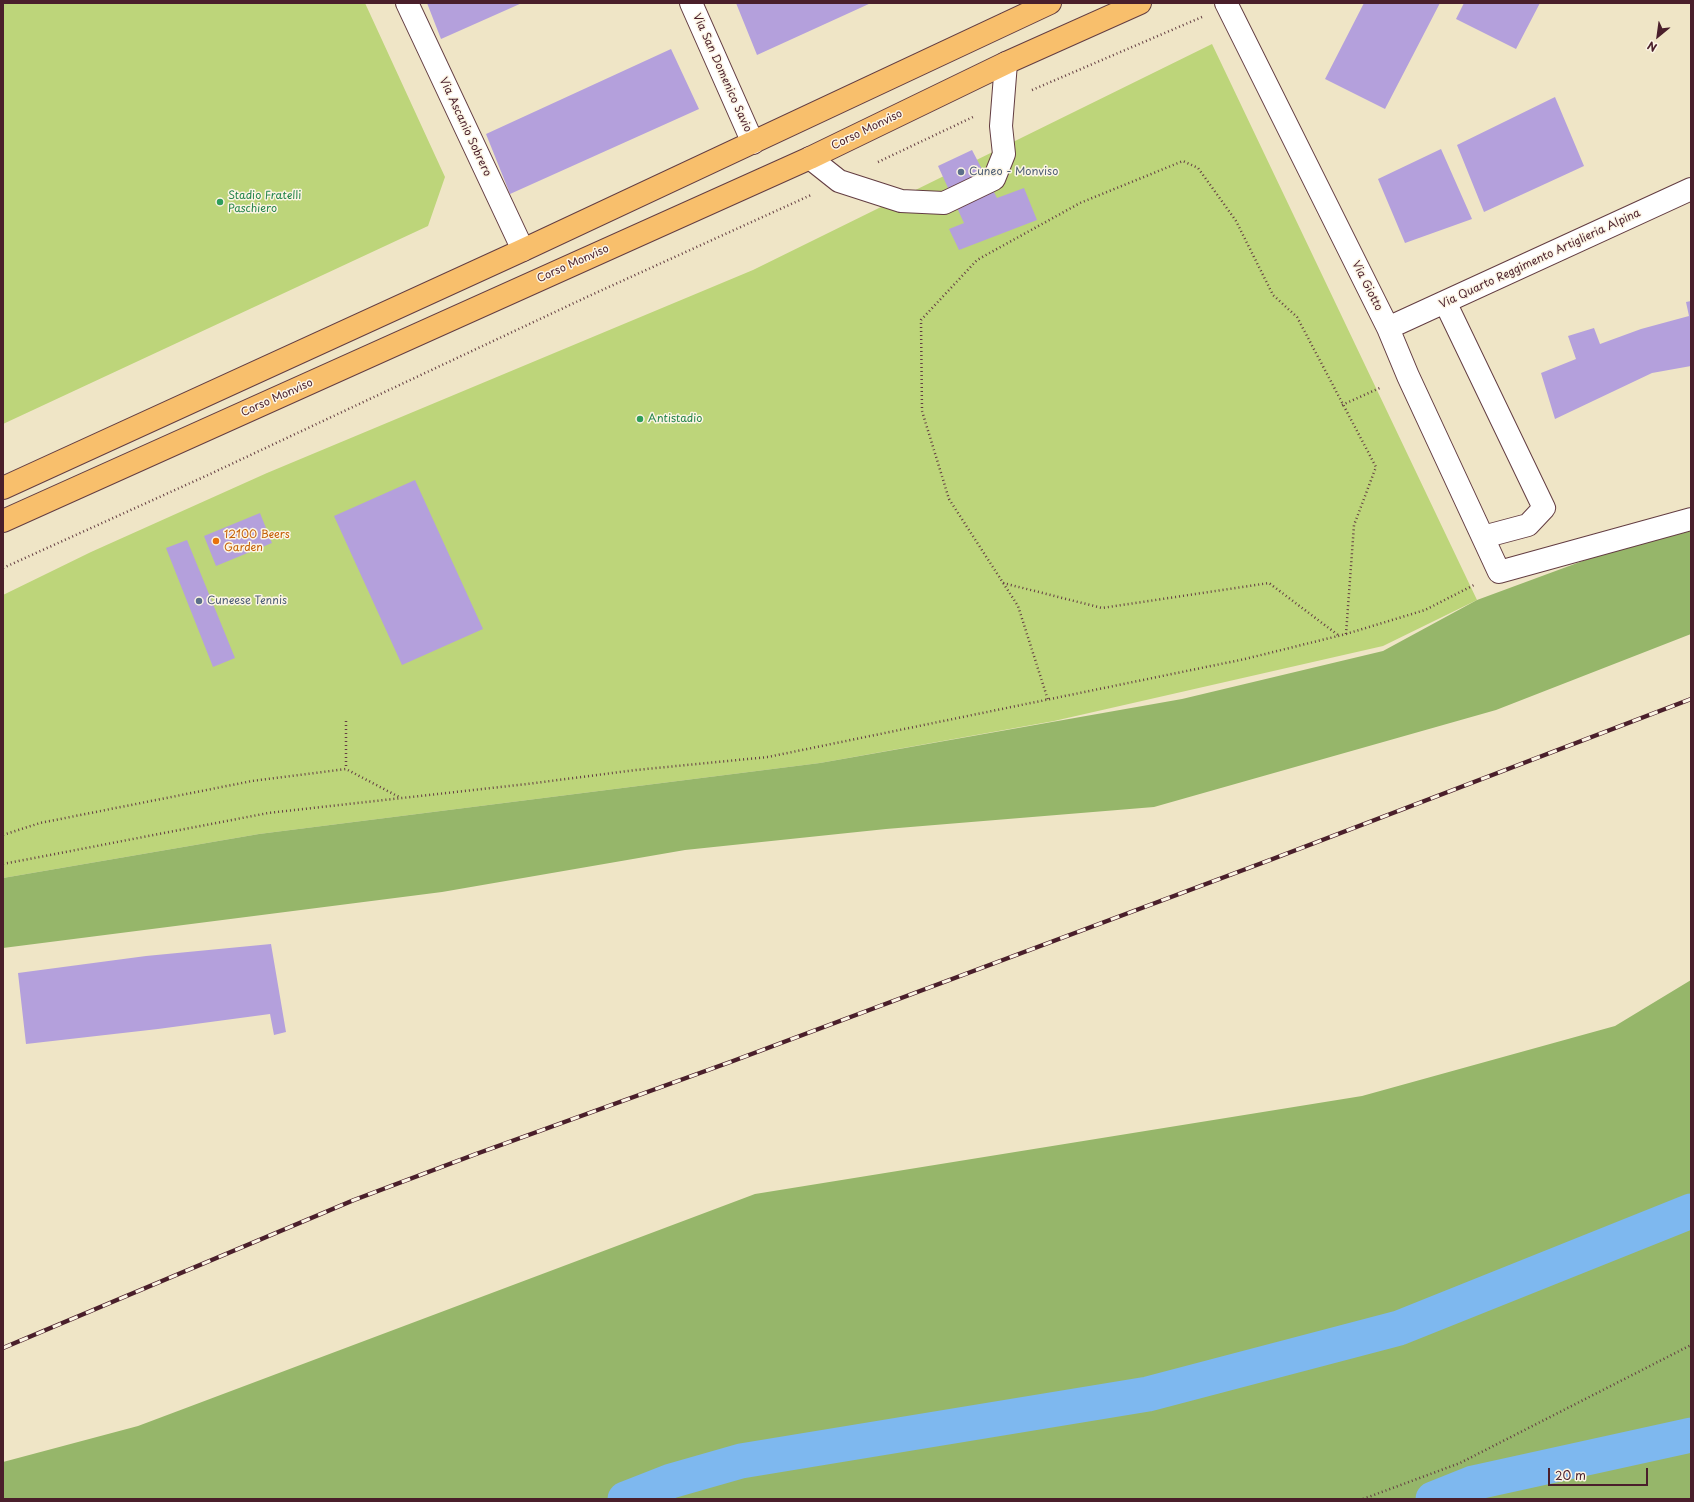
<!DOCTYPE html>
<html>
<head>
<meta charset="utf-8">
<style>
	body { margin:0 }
	#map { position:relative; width:1694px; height:1502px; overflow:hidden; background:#efe5c6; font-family:"Playpen Sans",sans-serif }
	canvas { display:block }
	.frame { position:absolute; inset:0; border:4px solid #4a1f2b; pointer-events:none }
	.north { position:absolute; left:1638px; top:16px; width:40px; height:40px; -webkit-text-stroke:3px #fcf5e5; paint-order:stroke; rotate:209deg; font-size:11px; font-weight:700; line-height:16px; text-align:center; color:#4a1f2b }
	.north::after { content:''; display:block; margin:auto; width:14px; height:18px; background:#4a1f2b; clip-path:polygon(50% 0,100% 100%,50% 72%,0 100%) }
	.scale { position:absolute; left:1548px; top:1468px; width:100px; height:18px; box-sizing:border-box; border:2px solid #4a1f2b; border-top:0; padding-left:5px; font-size:12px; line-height:14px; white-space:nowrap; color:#4a1f2b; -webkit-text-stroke:3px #fcf5e5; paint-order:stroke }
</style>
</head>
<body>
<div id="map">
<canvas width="1694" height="1502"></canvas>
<div class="frame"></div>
<div class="north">N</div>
<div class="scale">20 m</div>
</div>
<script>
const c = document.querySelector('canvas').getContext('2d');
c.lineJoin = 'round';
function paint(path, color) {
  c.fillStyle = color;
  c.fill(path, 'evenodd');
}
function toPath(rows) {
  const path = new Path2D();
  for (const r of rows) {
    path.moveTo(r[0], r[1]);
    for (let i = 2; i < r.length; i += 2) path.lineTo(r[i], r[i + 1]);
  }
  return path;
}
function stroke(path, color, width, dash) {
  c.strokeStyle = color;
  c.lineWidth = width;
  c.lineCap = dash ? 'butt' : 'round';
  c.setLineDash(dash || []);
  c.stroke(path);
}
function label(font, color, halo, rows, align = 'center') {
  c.font = font + ' "Playpen Sans",sans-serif';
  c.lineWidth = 3;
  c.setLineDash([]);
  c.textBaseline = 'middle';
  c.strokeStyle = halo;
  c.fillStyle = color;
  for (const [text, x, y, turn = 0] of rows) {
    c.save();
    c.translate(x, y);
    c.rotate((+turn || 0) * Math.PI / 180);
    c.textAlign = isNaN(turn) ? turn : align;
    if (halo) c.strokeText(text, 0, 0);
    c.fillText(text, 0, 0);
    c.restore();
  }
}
const green = toPath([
	[3,3,365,3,445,177,428,226,3,424],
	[1212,44,1477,600,1383,646,1054,721,820,763,259,834,3,878,3,595,91,552,267,473,753,270]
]);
const forest = toPath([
	[1691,521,1691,634,1496,710,1154,807,886,829,685,850,442,892,3,948,3,878,259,834,820,763,1182,699,1383,651,1477,600],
	[1691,980,1691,1499,3,1499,3,1462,138,1426,755,1194,1362,1096,1615,1026]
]);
const canal = toPath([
	[625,1499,671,1481,741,1461,1148,1394,1399,1328,1691,1211],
	[1433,1499,1473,1483,1691,1435]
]);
const building = toPath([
	[427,3,522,3,441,39],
	[736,3,871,3,757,55],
	[1364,3,1440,3,1385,109,1325,79],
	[1464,3,1540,3,1516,49,1456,19],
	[671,49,699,109,510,194,486,134],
	[1555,97,1584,166,1484,212,1457,145],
	[1441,149,1472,219,1405,243,1378,179],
	[972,150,997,198,1024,188,1037,220,959,250,949,229,964,223,938,166],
	[1691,301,1691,366,1652,373,1555,419,1541,373,1576,359,1568,336,1594,328,1600,344,1641,329,1689,316,1686,302],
	[415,480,483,629,402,665,334,516],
	[260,513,272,543,216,566,204,536],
	[187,540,235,658,213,667,166,548],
	[271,944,286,1032,274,1035,270,1014,158,1029,26,1044,18,973,146,956]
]);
const path = toPath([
	[1032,90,1202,17],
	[878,162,973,117],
	[1342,405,1382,387],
	[3,568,208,475,589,296,811,195],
	[1003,583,1102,608,1269,583,1338,635],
	[1346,634,1425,610,1474,585],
	[346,721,346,769],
	[3,835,40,823,252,781,346,769,401,798],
	[3,864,268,813,527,784,636,770,768,757,1245,659,1346,634,1354,525,1376,467,1297,317,1273,295,1236,221,1198,168,1183,161,1080,203,977,260,921,320,922,411,949,499,1018,606,1048,700],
	[1363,1499,1460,1463,1691,1345]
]);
const minor = toPath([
	[407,3,523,250],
	[691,3,753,143],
	[1226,3,1388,328,1408,376,1499,572,1691,519],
	[810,158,839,181,901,201,944,203,994,179,1004,154,1001,126,1006,63],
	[1445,302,1544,508,1528,525,1483,537],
	[1388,328,1691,189]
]);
const major = toPath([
	[3,488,523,250,1050,3],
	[3,521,810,158,1006,63,1140,3]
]);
const rail = toPath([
	[3,1348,354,1200,476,1154,733,1061,1270,860,1691,699]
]);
const markers = [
	[961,172,4,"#5c6f8a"],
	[220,202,4,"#2e9e5b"],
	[640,419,4,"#2e9e5b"],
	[216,541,4,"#e8710a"],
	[199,601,4,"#5c6f8a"]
];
const streetNames = [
	["Via San Domenico Savio",722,73,66],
	["Via Ascanio Sobrero",465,127,65],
	["Corso Monviso",867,130,-26],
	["Via Quarto Reggimento Artiglieria Alpina",1540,259,-25],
	["Corso Monviso",573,264,-24],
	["Via Giotto",1367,286,63],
	["Corso Monviso",277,398,-24]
];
const serviceNames = [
	["Cuneo - Monviso",969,172],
	["Cuneese Tennis",207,601]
];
const leisureNames = [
	["Stadio Fratelli",228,196],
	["Paschiero",228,209],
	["Antistadio",648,419]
];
const foodNames = [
	["12100 Beers",224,535],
	["Garden",224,548]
];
paint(green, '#bdd57a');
paint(forest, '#96b66a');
stroke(canal, '#7eb8ef', 35);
paint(building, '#b4a0dc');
stroke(minor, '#633d42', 24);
stroke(major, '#633d42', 24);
stroke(path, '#633d42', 2.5, [1, 3]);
stroke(minor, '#fff', 22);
stroke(major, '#f8bf6c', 22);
stroke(rail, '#4a1f2b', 4.5);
stroke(rail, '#fcf5e5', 3, [9]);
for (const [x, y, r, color] of markers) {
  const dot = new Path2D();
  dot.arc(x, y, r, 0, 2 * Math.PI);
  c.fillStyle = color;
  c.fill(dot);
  stroke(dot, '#fcf5e5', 1.5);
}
label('11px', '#4a1f2b', '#fcf5e5', streetNames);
label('11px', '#4e5e75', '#fcf5e5', serviceNames, 'left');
label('11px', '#27864d', '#fcf5e5', leisureNames, 'left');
label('11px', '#c56008', '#fcf5e5', foodNames, 'left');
</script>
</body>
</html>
